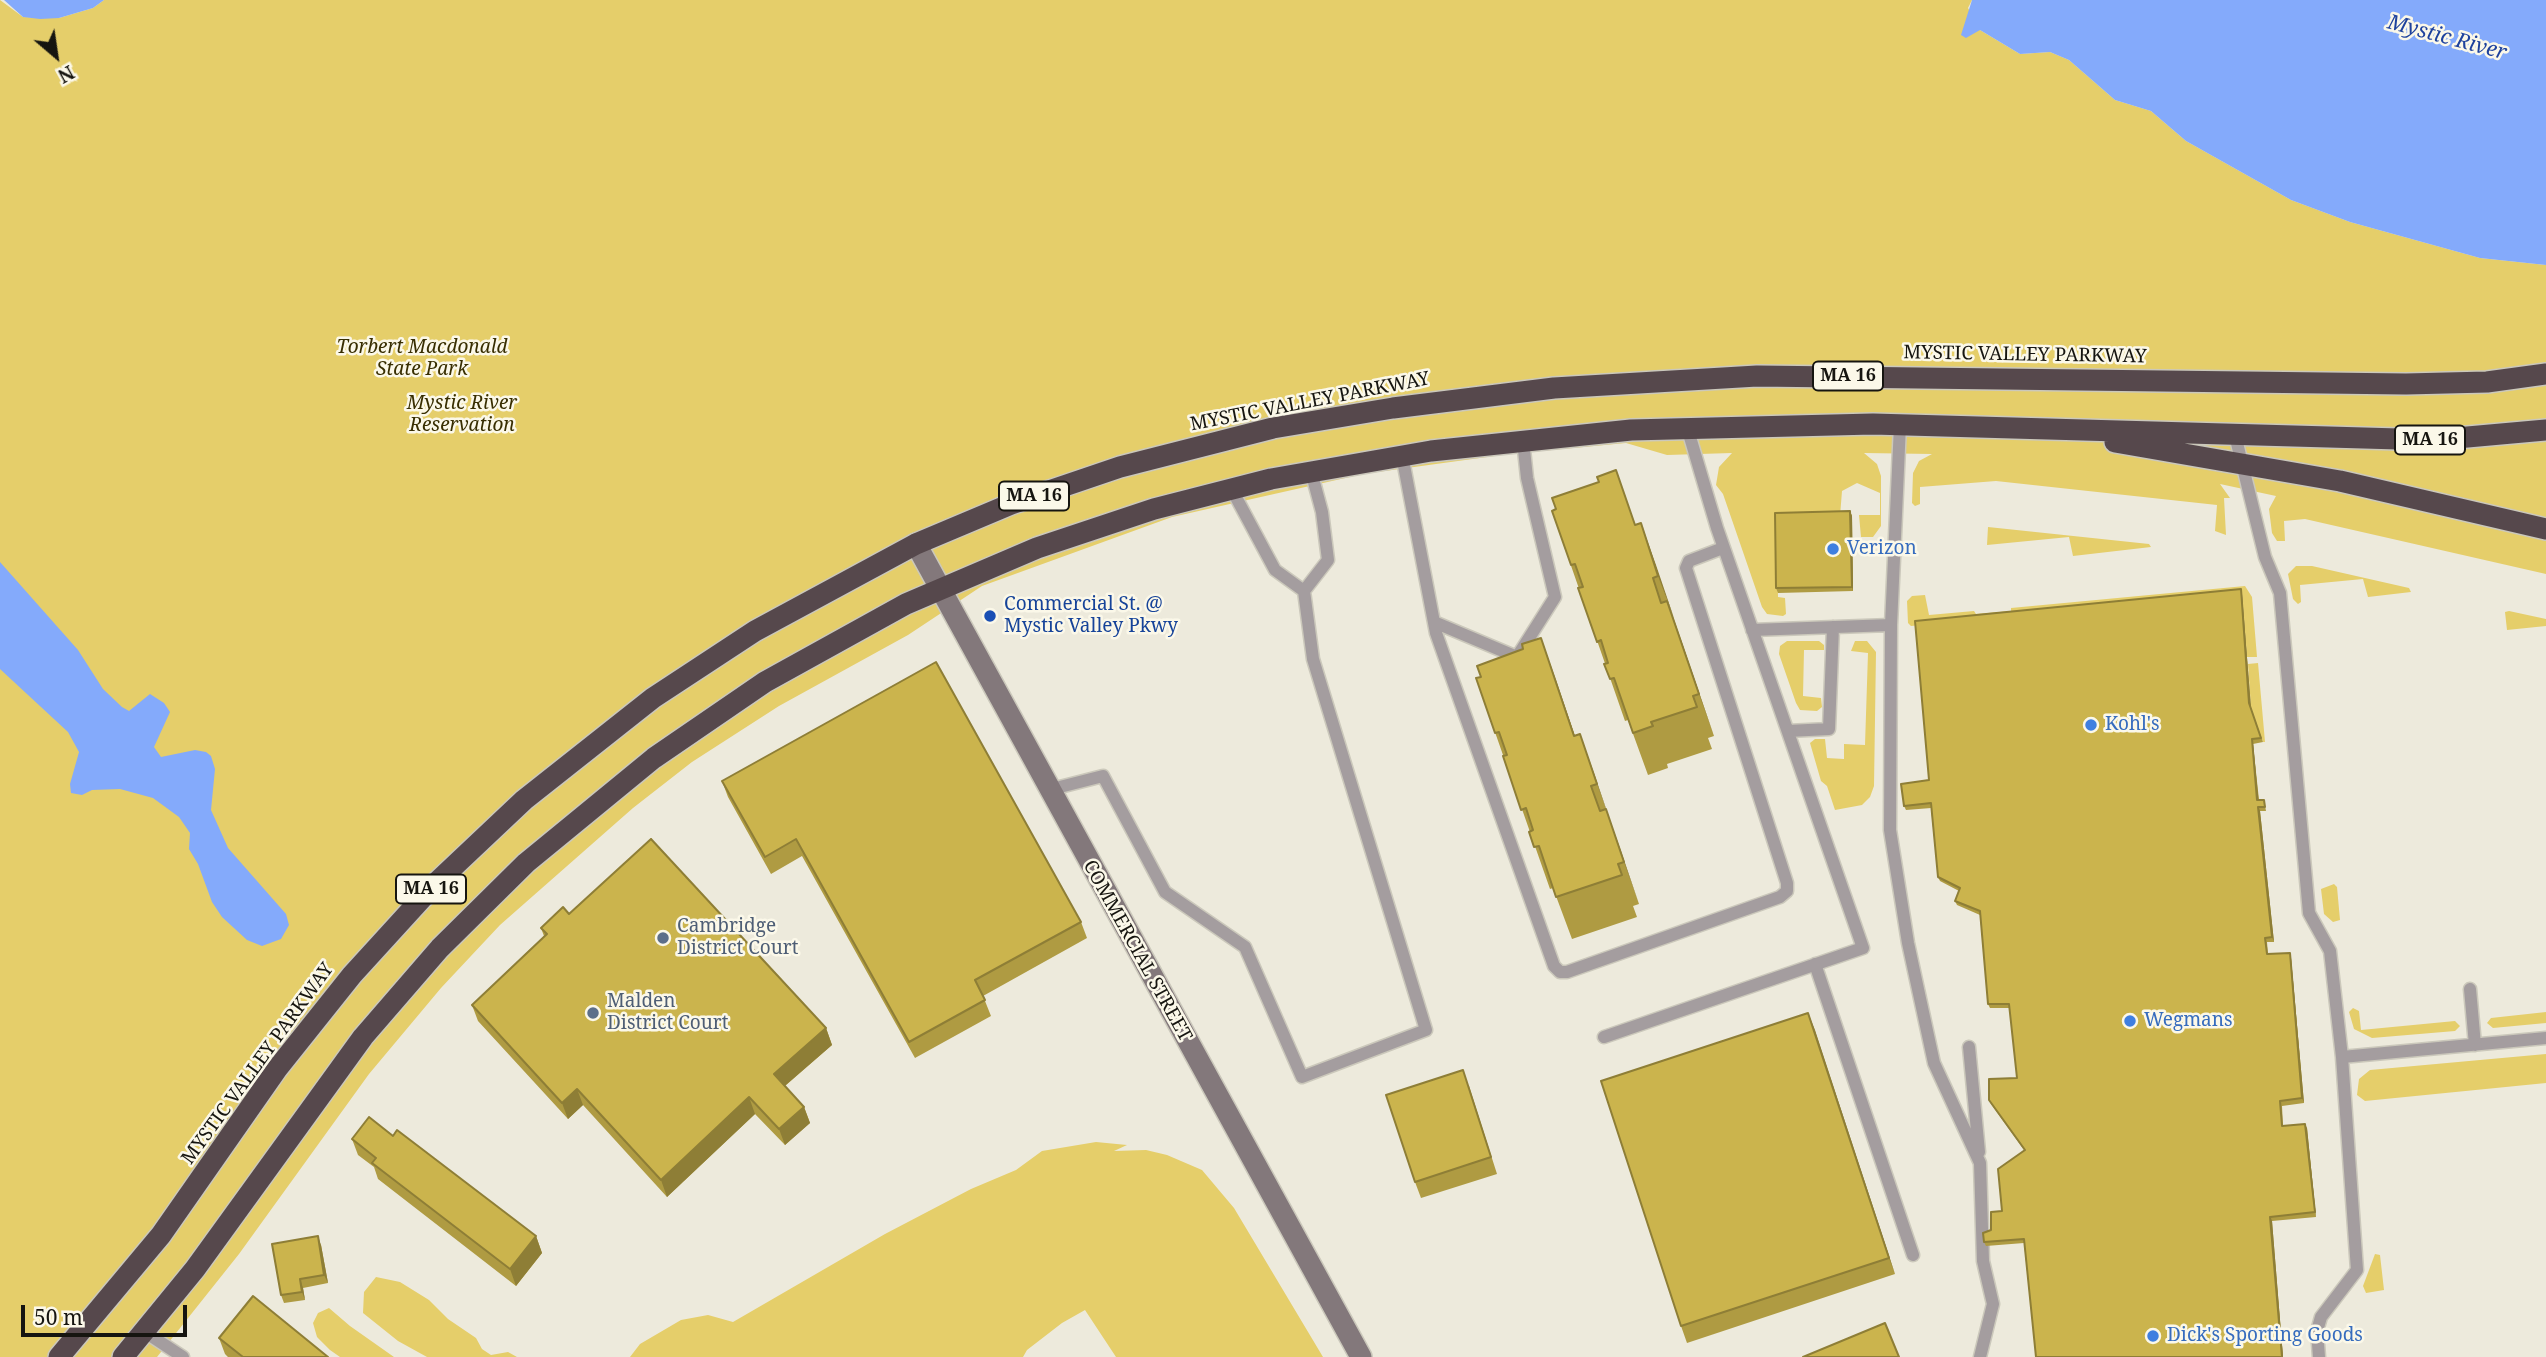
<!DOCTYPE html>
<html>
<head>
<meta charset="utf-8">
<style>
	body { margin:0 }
	#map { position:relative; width:2546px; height:1357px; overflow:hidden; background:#edeadc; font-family:"Noto Serif",serif }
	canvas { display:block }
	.north { position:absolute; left:21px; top:21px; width:70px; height:70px; -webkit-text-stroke:5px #fbf8e9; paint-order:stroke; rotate:151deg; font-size:19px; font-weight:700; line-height:28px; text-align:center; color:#161510 }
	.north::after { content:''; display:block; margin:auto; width:24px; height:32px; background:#161510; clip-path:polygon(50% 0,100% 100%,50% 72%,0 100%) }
	.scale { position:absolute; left:21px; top:1305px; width:166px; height:32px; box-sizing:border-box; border:4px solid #161510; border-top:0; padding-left:9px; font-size:21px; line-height:24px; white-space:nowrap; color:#161510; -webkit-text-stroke:5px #fbf8e9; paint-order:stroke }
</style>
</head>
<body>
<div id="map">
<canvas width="2546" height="1357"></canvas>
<div class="north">N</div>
<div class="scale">50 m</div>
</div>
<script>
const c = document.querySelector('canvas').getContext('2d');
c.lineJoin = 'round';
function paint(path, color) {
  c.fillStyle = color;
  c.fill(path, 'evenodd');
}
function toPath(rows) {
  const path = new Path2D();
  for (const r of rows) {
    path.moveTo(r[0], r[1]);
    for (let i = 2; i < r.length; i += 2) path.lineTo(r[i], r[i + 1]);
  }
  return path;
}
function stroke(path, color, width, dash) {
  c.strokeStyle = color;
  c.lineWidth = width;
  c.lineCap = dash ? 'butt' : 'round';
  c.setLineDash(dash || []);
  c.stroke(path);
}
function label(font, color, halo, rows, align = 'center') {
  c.font = font + ' "Noto Serif",serif';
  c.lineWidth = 5;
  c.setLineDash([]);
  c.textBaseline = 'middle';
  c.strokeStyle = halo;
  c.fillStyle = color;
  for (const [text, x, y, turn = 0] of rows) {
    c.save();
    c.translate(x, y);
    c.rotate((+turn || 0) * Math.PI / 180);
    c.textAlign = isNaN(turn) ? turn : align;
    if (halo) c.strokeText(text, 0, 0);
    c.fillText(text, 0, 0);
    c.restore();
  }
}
const green = toPath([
	[0,0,23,17,59,18,93,8,104,0,1972,0,1968,8,1980,30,2020,54,2050,52,2069,60,2115,100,2151,111,2186,141,2291,200,2350,222,2480,258,2546,265,2546,574,2305,519,2284,521,2285,541,2277,541,2272,533,2269,509,2276,496,2220,484,2230,498,2224,498,2226,535,2215,531,2217,505,1996,481,1920,487,1920,504,1915,506,1912,503,1913,473,1919,461,1932,454,1864,453,1877,464,1881,476,1881,526,1873,537,1861,537,1859,515,1880,515,1880,493,1857,483,1842,491,1840,516,1777,517,1778,597,1785,598,1786,614,1783,616,1767,614,1762,607,1723,494,1716,485,1719,467,1732,453,1667,455,1626,443,1509,454,1363,474,1172,517,982,586,908,635,779,706,692,762,633,808,500,925,441,988,369,1074,239,1254,157,1357,0,1357],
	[1988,527,2149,544,2151,547,2073,556,2069,537,1987,545],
	[2296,566,2312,566,2409,588,2411,592,2368,597,2363,579,2300,585,2301,602,2298,604,2293,599,2288,574],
	[2245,586,2252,597,2257,657,2247,657,2242,594,1911,626,1908,623,1907,601,1912,596,1925,595,1929,615,1974,611,1976,614,2011,611,2011,608],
	[2509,611,2546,619,2546,626,2507,630,2505,612],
	[1787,641,1819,641,1824,645,1824,650,1804,650,1803,696,1821,698,1822,707,1817,711,1800,710,1796,703,1779,654,1780,646],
	[1855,641,1867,641,1876,652,1874,786,1870,797,1862,805,1835,810,1827,786,1821,781,1810,743,1815,739,1825,739,1827,758,1844,759,1844,744,1865,745,1868,653,1851,651],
	[2258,663,2265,742,2263,742,2251,708,2248,664],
	[2334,884,2337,887,2340,920,2333,922,2324,914,2321,889],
	[2353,1008,2359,1011,2361,1030,2455,1021,2460,1026,2455,1031,2372,1038,2354,1029,2349,1012],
	[2546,1012,2546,1023,2493,1028,2487,1023,2491,1018],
	[2546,1054,2546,1083,2365,1101,2357,1095,2359,1079,2370,1070],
	[1096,1142,1127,1145,1114,1151,1146,1150,1167,1155,1202,1170,1234,1208,1323,1357,1116,1357,1085,1310,1062,1323,1027,1350,1023,1357,630,1357,640,1344,681,1320,708,1315,733,1322,885,1234,971,1189,1016,1170,1042,1151],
	[2375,1254,2380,1255,2384,1290,2366,1293,2363,1286],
	[376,1277,400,1282,429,1300,448,1319,476,1338,482,1349,491,1355,508,1352,517,1357,427,1357,398,1341,363,1313,364,1292],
	[329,1308,350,1326,394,1357,340,1357,330,1350,317,1337,313,1323,318,1313]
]);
const water = toPath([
	[4,0,104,0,93,8,59,18,40,19,23,17],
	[1972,0,2546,0,2546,265,2480,258,2350,222,2291,200,2186,141,2151,111,2115,100,2069,60,2050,52,2020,54,1980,30,1966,38,1961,35],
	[0,562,78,650,103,689,122,707,129,711,150,694,164,703,170,712,154,747,161,757,195,750,206,752,211,756,215,769,211,810,228,848,286,914,289,925,281,939,262,946,247,940,222,917,212,902,198,864,189,849,190,833,179,817,153,798,120,789,92,790,82,795,71,793,70,784,79,752,68,732,0,669]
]);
const lane = toPath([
	[1900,425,1891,625,1890,830,1908,943,1934,1063,1980,1163,1983,1261,1993,1304,1980,1357],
	[2235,435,2265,557,2280,593,2309,913,2330,951,2342,1057,2357,1270,2321,1317,2317,1331,2319,1357],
	[1402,455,1436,633,1554,966,1560,972,1567,972,1780,897,1787,891,1787,883,1686,568,1689,561,1723,548],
	[1231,488,1275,570,1304,591,1328,560,1322,512,1311,471],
	[1434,622,1517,657,1555,597,1527,478,1523,440],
	[1752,630,1891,625],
	[1788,731,1829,729,1833,627],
	[1048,790,1103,776,1165,892,1245,947,1302,1077,1426,1030,1313,659,1304,591],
	[1815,964,1913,1255],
	[2470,989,2475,1045],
	[1604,1037,1863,948,1717,528,1687,427],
	[1969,1047,1979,1152],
	[2342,1057,2546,1038],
	[145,1332,183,1357]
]);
const secondary = toPath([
	[916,544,1361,1357]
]);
const highway = toPath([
	[2115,442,2340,481,2546,529],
	[59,1357,161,1235,277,1069,352,975,435,884,524,800,653,698,755,631,916,544,1011,504,1120,467,1273,428,1393,408,1554,388,1757,376,2406,384,2487,382,2546,374],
	[123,1357,195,1269,363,1037,440,948,526,863,654,758,765,682,906,604,1037,548,1154,509,1271,479,1431,451,1631,430,1873,424,2434,440,2546,430]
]);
const wall = toPath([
	[1616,470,1635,525,1641,523,1714,736,1708,738,1712,749,1667,764,1668,768,1648,775,1628,720,1625,721,1552,511,1556,509],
	[1850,511,1852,516,1853,591,1778,593,1776,588],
	[2241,589,2242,594,2251,708,2263,742,2253,744,2259,800,2264,800,2266,811,2260,811,2274,942,2267,942,2268,954,2291,958,2304,1103,2282,1106,2283,1126,2307,1128,2316,1217,2272,1221,2283,1357,2036,1357,2024,1243,1986,1246,1984,1242,2002,1211,2024,1150,1991,1104,1989,1100,2017,1078,2010,1008,1990,1008,1988,1004,1980,915,1957,905,1955,901,1959,891,1940,881,1938,877,1931,808,1906,810,1904,806,1929,780],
	[1541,638,1575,736,1580,734,1639,904,1633,906,1637,917,1572,939,1553,888,1550,889,1476,678,1481,677],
	[722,781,1081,922,1087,938,983,996,991,1016,915,1058,802,856,771,874,728,797],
	[541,928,826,1028,832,1045,785,1086,804,1107,810,1123,785,1145,755,1114,667,1197,583,1105,568,1119,478,1021,472,1005,544,936],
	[1808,1013,1895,1274,1687,1343,1681,1326],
	[1469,1086,1497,1174,1421,1198,1415,1182],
	[393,1136,536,1236,542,1253,516,1286,378,1179,374,1167,358,1155,352,1139],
	[321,1245,328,1283,303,1288,305,1300,284,1303,281,1295],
	[219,1338,328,1357,228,1357,225,1354]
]);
const shadedWall = toPath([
	[1850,511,1852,516,1853,591,1852,587],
	[1641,523,1656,565,1674,618,1658,576],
	[2241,589,2242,594,2251,708,2263,742,2249,703],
	[1667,601,1682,643,1714,736,1699,694],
	[1541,638,1556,680,1589,778,1574,736],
	[1580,734,1595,776,1612,826,1597,784],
	[2252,739,2253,744,2259,804,2257,800],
	[2258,807,2260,811,2274,942,2272,937],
	[1606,809,1621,851,1639,904,1624,862],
	[2290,953,2291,958,2304,1103,2302,1098],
	[1808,1013,1815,1030,1895,1274,1889,1258],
	[826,1028,832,1045,780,1090,774,1074],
	[577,1089,583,1105,568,1119,562,1103],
	[749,1097,755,1114,667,1197,661,1180],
	[804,1107,810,1123,785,1145,779,1129],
	[2305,1124,2307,1128,2316,1217,2315,1212],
	[2270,1217,2272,1221,2283,1357,2282,1357],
	[318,1236,321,1245,328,1283,324,1275],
	[536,1236,542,1253,516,1286,510,1269],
	[300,1279,303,1288,305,1300,302,1292]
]);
const building = toPath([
	[1616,470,1635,525,1641,523,1658,576,1653,578,1661,603,1667,601,1699,694,1693,696,1697,707,1651,722,1653,726,1633,733,1614,678,1610,679,1604,664,1608,663,1601,640,1597,642,1578,588,1583,587,1575,564,1571,565,1552,511,1556,509,1552,498,1599,482,1597,477,1616,470],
	[1850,511,1852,587,1776,588,1775,513,1850,511],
	[2241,589,2249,703,2261,738,2252,739,2257,800,2264,800,2265,807,2258,807,2272,937,2265,938,2267,954,2290,953,2302,1098,2280,1101,2282,1126,2305,1124,2315,1212,2270,1217,2282,1357,2036,1357,2024,1239,1984,1242,1983,1233,1991,1230,1991,1212,2002,1211,1998,1169,2025,1150,1989,1100,1989,1079,2017,1078,2009,1004,1988,1004,1980,911,1955,901,1960,888,1938,877,1931,803,1904,806,1901,784,1929,780,1915,621,2241,589],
	[1541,638,1574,736,1580,734,1597,784,1591,786,1600,811,1606,809,1624,862,1618,864,1622,875,1556,897,1539,846,1534,847,1529,832,1533,830,1526,808,1521,810,1503,756,1507,755,1499,732,1495,733,1476,678,1481,677,1477,666,1523,649,1522,644,1541,638],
	[936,662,1081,922,975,980,985,1000,909,1042,796,839,765,857,722,781,936,662],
	[651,839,826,1028,774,1074,804,1107,779,1129,749,1097,661,1180,577,1089,562,1103,472,1005,547,934,541,928,563,907,569,914,651,839],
	[1808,1013,1889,1258,1681,1326,1601,1081,1808,1013],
	[1463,1070,1491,1157,1415,1182,1386,1095,1463,1070],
	[369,1117,393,1136,397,1130,536,1236,510,1269,372,1163,376,1158,352,1139,369,1117],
	[318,1236,324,1275,300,1279,302,1292,281,1295,272,1244,318,1236],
	[253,1296,328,1357,243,1357,219,1338,253,1296],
	[1885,1323,1899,1357,1803,1357,1885,1323]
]);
const markers = [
	[1833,549,7,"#3f7fe0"],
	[990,616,7,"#1a4fb4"],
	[2091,725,7,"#3f7fe0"],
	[663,938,7,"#5c6f8a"],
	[593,1013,7,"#5c6f8a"],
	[2130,1021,7,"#3f7fe0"],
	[2153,1336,7,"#3f7fe0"]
];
const shields = [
	[1848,376,70],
	[2430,440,70],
	[1034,496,70],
	[431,889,70]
];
const shieldNames = [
	["MA 16",1848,376],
	["MA 16",2430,440],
	["MA 16",1034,496],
	["MA 16",431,889]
];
const parkNames = [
	["Torbert Macdonald",422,348],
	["State Park",422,370],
	["Mystic River",462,404],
	["Reservation",462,426]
];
const streetNames = [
	["MYSTIC VALLEY PARKWAY",2025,355,1],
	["MYSTIC VALLEY PARKWAY",1310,402,-11],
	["COMMERCIAL STREET",1137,951,61],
	["MYSTIC VALLEY PARKWAY",258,1064,-54]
];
const shopNames = [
	["Verizon",1847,549],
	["Kohl's",2105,725],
	["Wegmans",2144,1021],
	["Dick's Sporting Goods",2167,1336]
];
const transitNames = [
	["Commercial St. @",1004,605],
	["Mystic Valley Pkwy",1004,627]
];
const serviceNames = [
	["Cambridge",677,927],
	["District Court",677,949],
	["Malden",607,1002],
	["District Court",607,1024]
];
const waterNames = [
	["Mystic River",2447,38,15]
];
paint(green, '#e5ce6a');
paint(water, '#84aafb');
stroke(lane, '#cbc8bb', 15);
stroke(secondary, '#cbc8bb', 24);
stroke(highway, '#cbc8bb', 24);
stroke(lane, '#a49d9f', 12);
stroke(secondary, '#83787b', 21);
stroke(highway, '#56484c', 21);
paint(wall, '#af9b42');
paint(shadedWall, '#8e7e36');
paint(building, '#cbb44d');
stroke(building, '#8e7e36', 2);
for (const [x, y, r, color] of markers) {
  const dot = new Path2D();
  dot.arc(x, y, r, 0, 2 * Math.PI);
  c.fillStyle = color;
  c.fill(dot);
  stroke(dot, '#fbf8e9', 2.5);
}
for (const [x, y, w] of shields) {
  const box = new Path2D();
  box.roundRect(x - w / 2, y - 14.5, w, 29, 5);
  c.fillStyle = '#fbf8e9';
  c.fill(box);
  stroke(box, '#161510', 2);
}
label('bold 18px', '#161510', null, shieldNames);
label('italic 19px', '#382e01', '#fbf8e9', parkNames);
label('19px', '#161510', '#fbf8e9', streetNames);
label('19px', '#366cbe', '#fbf8e9', shopNames, 'left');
label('19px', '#164399', '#fbf8e9', transitNames, 'left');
label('19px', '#4e5e75', '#fbf8e9', serviceNames, 'left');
label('italic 21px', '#1e429d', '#fbf8e9', waterNames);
</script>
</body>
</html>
